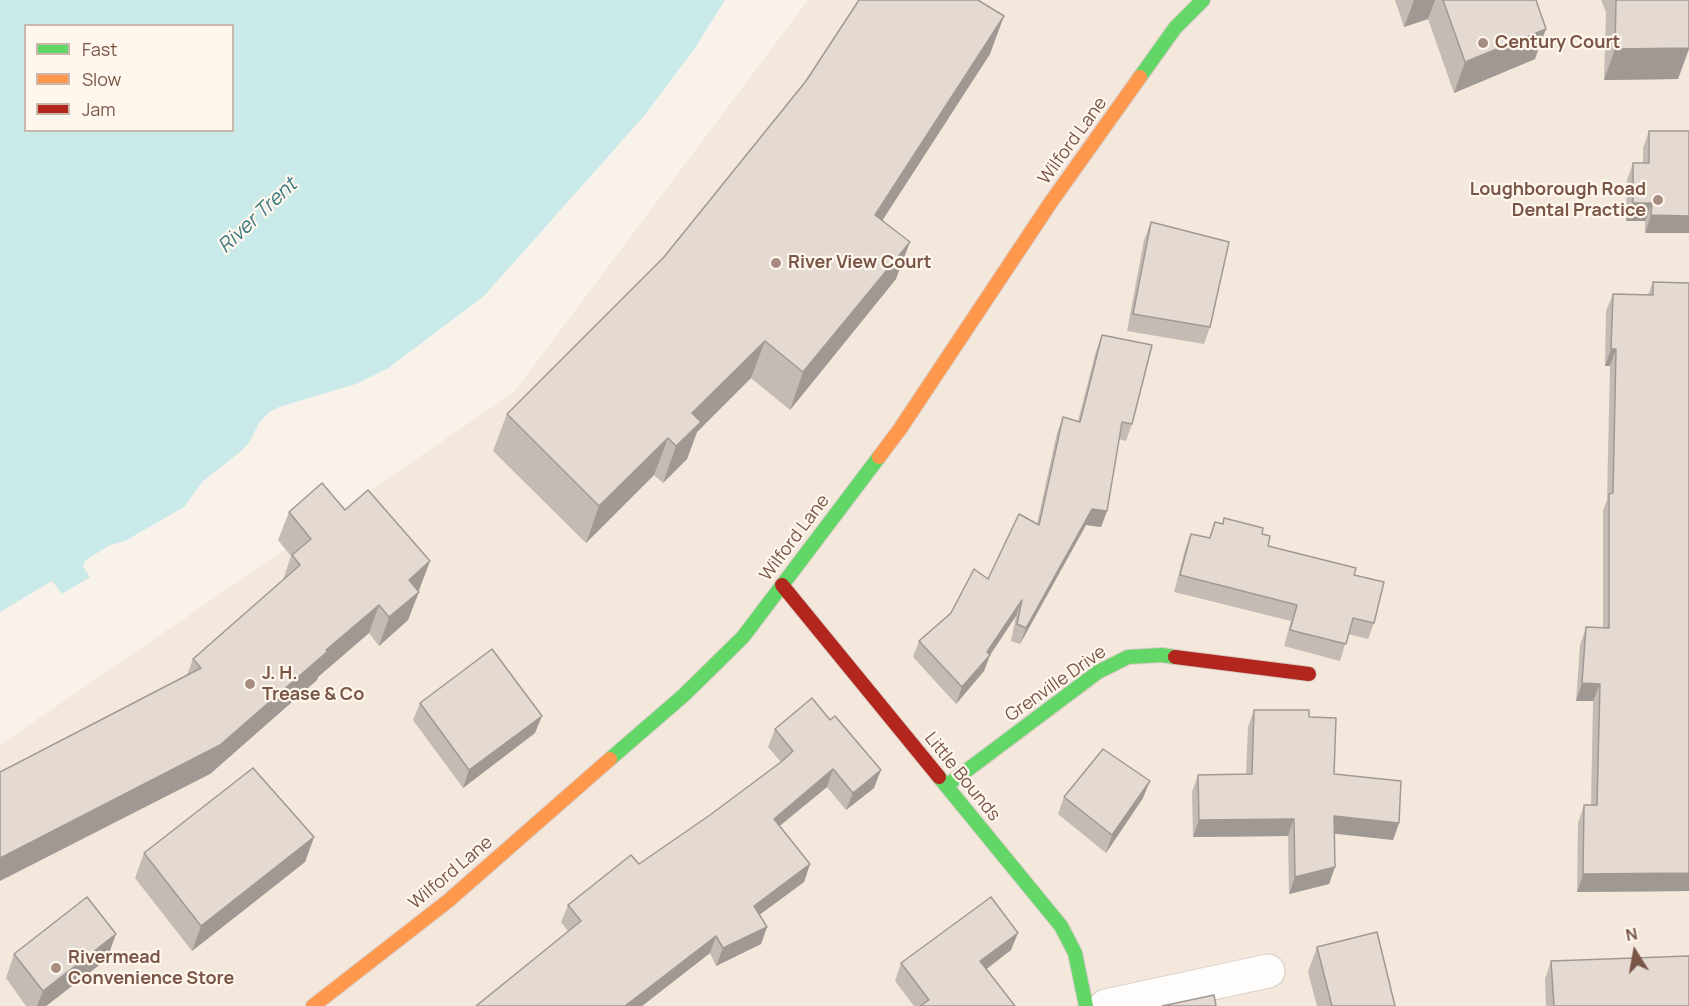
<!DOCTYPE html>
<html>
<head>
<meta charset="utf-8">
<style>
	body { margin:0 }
	#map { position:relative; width:1689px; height:1006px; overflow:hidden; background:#f8f2eb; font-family:Manrope,sans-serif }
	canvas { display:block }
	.legend { position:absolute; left:24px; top:24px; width:210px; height:108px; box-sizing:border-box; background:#fff7ed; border:2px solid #cab7ab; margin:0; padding:8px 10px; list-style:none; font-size:18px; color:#7a5647 }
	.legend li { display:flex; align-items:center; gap:12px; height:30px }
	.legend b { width:30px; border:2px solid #cab7ab }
	.north { position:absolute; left:1605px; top:922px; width:60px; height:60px; -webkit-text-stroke:4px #fff7ed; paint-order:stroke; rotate:349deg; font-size:16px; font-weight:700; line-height:24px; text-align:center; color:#7a5647 }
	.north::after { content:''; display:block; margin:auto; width:21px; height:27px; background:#7a5647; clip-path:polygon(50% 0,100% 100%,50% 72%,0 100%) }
</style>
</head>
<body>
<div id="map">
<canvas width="1689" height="1006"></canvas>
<ul class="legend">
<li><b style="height:8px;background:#63d668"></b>Fast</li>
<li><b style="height:8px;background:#ff974d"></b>Slow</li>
<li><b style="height:8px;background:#b3261e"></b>Jam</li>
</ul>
<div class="north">N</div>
</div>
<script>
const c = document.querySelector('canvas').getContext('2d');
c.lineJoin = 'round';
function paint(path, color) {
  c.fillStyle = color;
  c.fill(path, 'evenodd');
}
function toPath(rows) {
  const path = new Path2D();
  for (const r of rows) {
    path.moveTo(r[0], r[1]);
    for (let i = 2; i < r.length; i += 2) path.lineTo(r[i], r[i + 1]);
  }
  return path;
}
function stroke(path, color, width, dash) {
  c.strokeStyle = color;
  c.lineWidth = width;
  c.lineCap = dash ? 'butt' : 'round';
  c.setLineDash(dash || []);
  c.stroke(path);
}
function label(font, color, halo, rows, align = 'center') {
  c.font = font + ' Manrope,sans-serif';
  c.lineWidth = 4.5;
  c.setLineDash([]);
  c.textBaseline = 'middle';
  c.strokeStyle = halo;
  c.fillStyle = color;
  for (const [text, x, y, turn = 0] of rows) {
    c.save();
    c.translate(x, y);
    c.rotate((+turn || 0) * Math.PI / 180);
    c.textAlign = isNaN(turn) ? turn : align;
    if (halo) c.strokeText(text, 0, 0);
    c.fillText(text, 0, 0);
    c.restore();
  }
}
const residential = toPath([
	[808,0,1689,0,1689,1006,0,1006,0,745,514,392]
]);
const water = toPath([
	[0,0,725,0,695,48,644,116,484,296,387,369,356,384,279,407,268,413,259,423,249,443,240,452,203,481,184,507,125,541,110,545,86,560,83,566,90,577,62,594,52,581,0,612],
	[26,26,232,26,232,130,26,130]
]);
const street = toPath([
	[1106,1006,1268,971]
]);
const fast = toPath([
	[1140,77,1175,28,1203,0],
	[610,759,684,695,743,637,879,457],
	[939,777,1061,926,1075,953,1086,1006],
	[946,786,1098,672,1128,657,1162,655,1175,657]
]);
const slow = toPath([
	[879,457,900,429,1051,202,1140,77],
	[313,1006,448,901,610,759]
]);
const jam = toPath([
	[782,585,939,777],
	[1175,657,1309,674]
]);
const wall = toPath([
	[1395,0,1536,0,1535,59,1454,93,1428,19,1404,27],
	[1601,0,1689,0,1689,50,1678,79,1604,80,1606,12],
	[990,54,882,220,896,279,790,410,751,378,697,432,687,459,663,483,654,475,586,543,493,451,507,414],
	[1649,131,1689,131,1645,233,1645,221,1626,221,1627,180,1633,163,1643,163,1643,148],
	[1151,222,1210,327,1204,344,1127,331,1144,240],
	[1653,282,1689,283,1689,891,1577,892,1578,823,1584,805,1591,805,1593,701,1576,701,1580,645,1586,627,1603,628,1603,511,1607,500,1610,366,1605,366,1606,311,1613,294,1648,295],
	[1102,335,1132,424,1126,441,1119,439,1107,511,1101,527,1086,525,1020,644,1011,641,1016,616,990,655,984,671,956,704,913,657,919,641,988,579,1037,524,1057,433,1063,417,1078,421,1096,351],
	[345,510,430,561,419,590,418,591,408,620,379,646,369,633,318,677,317,680,210,774,187,675,193,659,283,580,291,556,278,540,289,512],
	[1224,518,1262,534,1268,546,1354,575,1374,623,1368,639,1348,634,1340,661,1284,646,1291,621,1174,592,1185,550,1191,534,1209,538,1215,522,1222,524],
	[420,703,535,733,463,788,413,720],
	[1254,710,1309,717,1334,774,1399,823,1393,840,1334,833,1335,867,1329,884,1289,894,1288,836,1193,837,1192,792,1198,775,1246,775,1248,727],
	[775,729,874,788,846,810,827,787,780,826,810,864,804,882,759,915,767,927,761,944,716,966,710,953,642,1006,476,1006,568,931,561,922,568,905,639,864,710,815,781,762,768,747],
	[1064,797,1143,798,1106,853,1058,814],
	[314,837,305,862,192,951,135,878,144,853],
	[1317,947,1395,1006,1317,1006,1308,972],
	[1011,950,987,969,1015,1006,914,1006,895,981,901,963],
	[14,954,107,959,46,1006,26,1006,6,978],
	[1551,961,1689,1006,1546,1006,1545,979]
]);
const shadedWall = toPath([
	[1414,0,1435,0,1428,19,1404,27],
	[1004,16,990,54,862,252,875,215],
	[1546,29,1535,59,1454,93,1465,62],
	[1689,48,1678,79,1604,80,1615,49],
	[1633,203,1652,203,1645,221,1626,221],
	[1651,215,1689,216,1689,233,1645,233],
	[910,242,896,279,790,410,803,372],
	[765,341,751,378,697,432,687,459,663,483,676,446,692,413],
	[1611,349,1616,349,1610,366,1605,366],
	[668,438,654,475,586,543,599,506],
	[1092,509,1107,511,1101,527,1086,525,1020,644,1026,628],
	[430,561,419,590,398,608,409,580],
	[419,592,408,620,379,646,389,617],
	[1022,600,1016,616,990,655,984,671,956,704,962,687],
	[379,605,369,633,318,677,317,680,210,774,0,881,0,858,326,650],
	[1582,683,1600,684,1593,701,1576,701],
	[542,716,535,733,463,788,469,770],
	[833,769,827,787,767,836,774,819],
	[881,770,874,788,846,810,853,793],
	[1150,781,1143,798,1106,853,1112,835],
	[1334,816,1399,823,1393,840,1328,833],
	[1294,819,1288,836,1193,837,1199,820],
	[314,837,305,862,192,951,201,926],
	[810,864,804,882,747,924,754,906],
	[1335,867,1329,884,1289,894,1295,877],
	[1689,873,1689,891,1577,892,1583,874],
	[767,927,761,944,716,966,723,948],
	[1018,933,1011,950,974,978,980,961],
	[116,934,107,959,46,1006,37,1006,43,991],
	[716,936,710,953,642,1006,625,1006]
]);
const building = toPath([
	[859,0,978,0,1004,16,875,215,910,242,803,372,765,341,692,413,701,422,676,446,668,438,599,506,507,414,664,257,806,81,859,0],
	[1443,0,1536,0,1546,29,1465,62,1443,0],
	[1616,0,1689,0,1689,48,1615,49,1616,0],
	[1649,131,1689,131,1689,216,1651,215,1652,203,1633,203,1633,163,1649,163,1649,131],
	[1151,222,1229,242,1210,327,1133,314,1151,222],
	[1653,282,1689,283,1689,873,1583,874,1584,805,1597,805,1600,684,1582,683,1586,627,1609,628,1609,494,1613,493,1616,349,1611,349,1613,294,1653,295,1653,282],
	[1102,335,1152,345,1132,424,1122,422,1107,511,1092,509,1026,628,1017,624,1022,600,987,652,990,655,962,687,919,641,951,613,974,569,988,579,1019,514,1039,525,1063,417,1080,422,1102,335],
	[322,483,345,510,368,490,430,561,409,580,419,592,389,617,379,605,326,650,328,651,220,745,0,858,0,772,201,668,193,659,300,565,292,555,311,539,289,512,322,483],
	[1224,518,1263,528,1262,534,1270,536,1268,546,1356,568,1354,575,1384,582,1374,623,1353,618,1346,644,1290,630,1297,605,1180,575,1191,534,1210,538,1215,522,1223,524,1224,518],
	[492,649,542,716,469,770,420,703,492,649],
	[812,698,830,720,835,716,881,770,853,793,833,769,774,819,810,864,754,906,767,927,723,948,716,936,625,1006,476,1006,581,921,568,905,631,855,639,864,710,815,781,762,793,751,775,729,812,698],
	[1254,710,1309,710,1309,717,1336,718,1334,774,1401,781,1399,823,1334,816,1335,867,1295,877,1294,819,1199,820,1198,775,1252,774,1254,710],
	[1103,749,1150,781,1112,835,1064,797,1103,749],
	[253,768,314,837,201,926,144,853,253,768],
	[87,897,116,934,43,991,14,954,87,897],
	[991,897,1018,933,980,961,1015,1006,920,1006,929,1000,901,963,991,897],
	[1377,932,1395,1006,1332,1006,1317,947,1377,932],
	[1689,956,1689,1006,1554,1006,1551,961,1689,956],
	[1214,995,1216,1006,1162,1006,1214,995]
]);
const markers = [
	[1483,43,6,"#a68d80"],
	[1658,200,6,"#a68d80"],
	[776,263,6,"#a68d80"],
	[250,684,6,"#a68d80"],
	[56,968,6,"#a68d80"]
];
const poiNames = [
	["Century Court",1495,43],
	["Loughborough Road",1646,190,"right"],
	["Dental Practice",1646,211,"right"],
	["River View Court",788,263],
	["J. H.",262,674],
	["Trease & Co",262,695],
	["Rivermead",68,958],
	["Convenience Store",68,979]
];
const streetNames = [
	["Wilford Lane",1073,141,-54],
	["Wilford Lane",795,538,-53],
	["Grenville Drive",1056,684,-35],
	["Little Bounds",962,777,51],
	["Wilford Lane",451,873,-40]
];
const waterNames = [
	["River Trent",258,216,-43]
];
paint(residential, '#f4e7db');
paint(water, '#caeaea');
stroke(street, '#d7cdc8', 35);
stroke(fast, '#d8cdc7', 16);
stroke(slow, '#d8cdc7', 16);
stroke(jam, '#d8cdc7', 16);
stroke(street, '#fefdfc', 33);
stroke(fast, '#63d668', 14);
stroke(slow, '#ff974d', 14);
stroke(jam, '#b3261e', 14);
paint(wall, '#c5bbb5');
paint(shadedWall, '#a09993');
paint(building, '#e5dad2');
stroke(building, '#a09993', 1.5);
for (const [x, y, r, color] of markers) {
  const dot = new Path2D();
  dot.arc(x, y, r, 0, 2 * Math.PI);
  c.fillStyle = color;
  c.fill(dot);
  stroke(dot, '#fff7ed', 2);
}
label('bold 18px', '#7a5647', '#fff7ed', poiNames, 'left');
label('18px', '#7a5647', '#fff7ed', streetNames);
label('italic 20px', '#3a7a81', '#fff7ed', waterNames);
</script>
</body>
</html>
